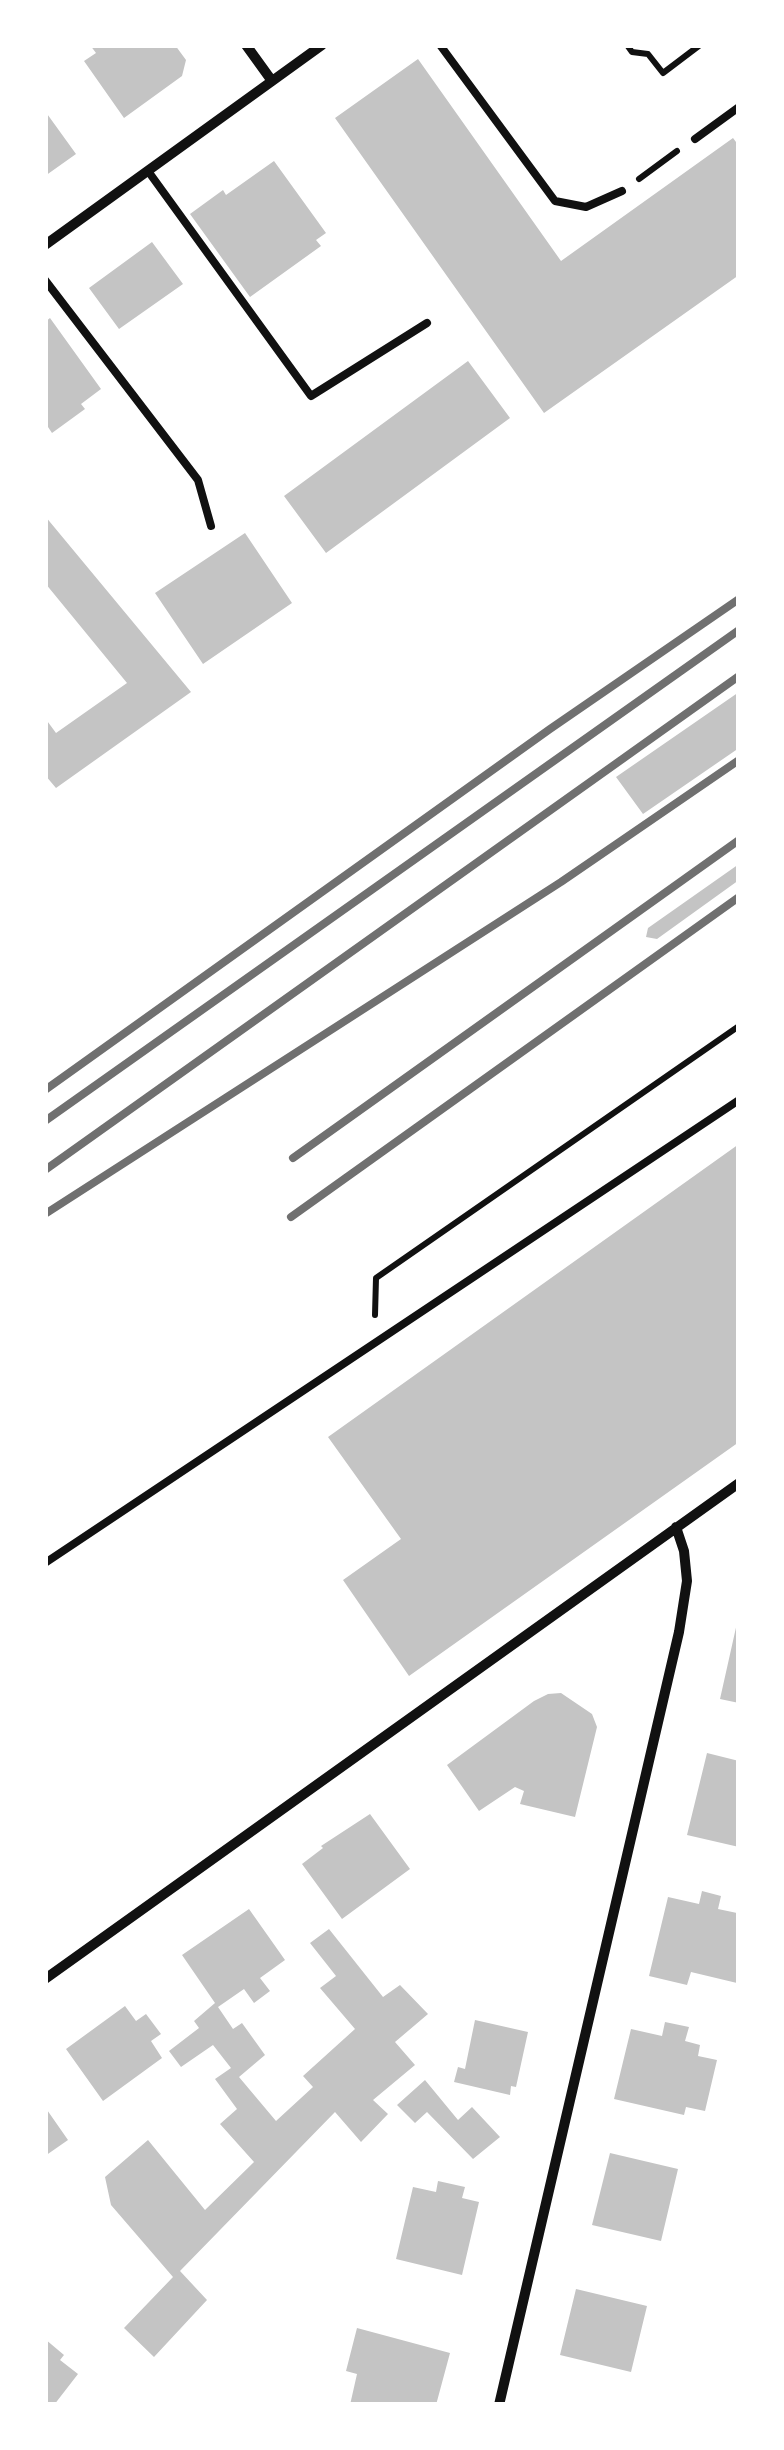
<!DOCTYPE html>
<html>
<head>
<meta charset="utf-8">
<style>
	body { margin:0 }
	#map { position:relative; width:784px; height:2450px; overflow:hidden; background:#fff; font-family:"PT Sans Narrow",sans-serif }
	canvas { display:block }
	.frame { position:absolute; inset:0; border:48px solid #fff; pointer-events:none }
</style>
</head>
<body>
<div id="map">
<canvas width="784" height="2450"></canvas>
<div class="frame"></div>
</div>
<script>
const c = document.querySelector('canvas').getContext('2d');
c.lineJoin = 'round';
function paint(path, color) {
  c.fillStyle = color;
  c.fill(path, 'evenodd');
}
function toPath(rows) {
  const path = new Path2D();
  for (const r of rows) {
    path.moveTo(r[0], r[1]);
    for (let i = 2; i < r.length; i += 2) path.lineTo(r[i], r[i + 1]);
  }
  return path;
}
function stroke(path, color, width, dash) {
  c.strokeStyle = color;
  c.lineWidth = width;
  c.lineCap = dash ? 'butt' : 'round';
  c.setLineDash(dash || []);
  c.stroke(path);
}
const building = toPath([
	[90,45,175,45,186,60,182,76,124,118,84,61,96,53],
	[418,59,561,261,733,138,739,146,739,275,544,413,335,118],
	[45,111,76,154,45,176],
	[274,161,326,233,316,240,321,246,250,297,190,214,223,190,226,195],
	[152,242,183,284,119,329,89,288],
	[50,318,101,389,81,404,85,409,52,433,48,427,45,429,45,322],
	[468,361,510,418,326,553,284,496],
	[45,516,191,692,56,788,45,775,45,718,56,733,127,683,45,583],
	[245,533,292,603,203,664,155,593],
	[739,692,739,748,643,814,616,777],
	[739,864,739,880,657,939,646,937,648,928],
	[739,1144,739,1442,409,1676,343,1580,401,1539,328,1437],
	[737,1623,739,1623,739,1703,720,1699],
	[561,1693,592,1714,597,1727,575,1817,520,1804,524,1791,515,1787,479,1811,447,1765,534,1701,548,1694],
	[707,1753,739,1761,739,1847,687,1835],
	[370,1814,410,1869,342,1919,302,1864,323,1848,321,1846],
	[702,1891,721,1896,718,1909,737,1913,737,1983,691,1972,687,1985,649,1976,668,1897,699,1904],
	[249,1909,285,1960,260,1978,270,1991,254,2003,244,1989,218,2007,233,2029,242,2023,265,2055,239,2077,276,2121,313,2087,303,2076,355,2029,320,1988,336,1976,310,1943,329,1929,383,1997,400,1985,428,2014,395,2042,415,2065,373,2100,388,2114,361,2142,335,2112,180,2271,207,2300,154,2357,124,2328,173,2277,111,2205,105,2177,148,2140,205,2210,254,2162,220,2124,237,2109,215,2079,231,2068,213,2045,181,2067,169,2051,199,2028,194,2021,215,2003,182,1955],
	[125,2006,136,2021,146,2014,161,2034,151,2041,162,2058,103,2101,66,2049],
	[475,2020,528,2032,516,2087,511,2086,510,2095,454,2082,458,2067,465,2069],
	[665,2022,689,2027,685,2041,700,2045,698,2056,717,2060,705,2111,686,2107,684,2115,614,2099,631,2029,662,2036],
	[425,2080,458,2120,472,2107,500,2137,473,2159,427,2112,415,2123,397,2105],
	[45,2107,68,2140,45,2156],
	[610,2153,678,2169,661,2241,592,2225],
	[438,2181,465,2187,462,2198,479,2202,462,2275,396,2259,413,2187,436,2192],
	[576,2289,647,2306,631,2372,560,2355],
	[357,2328,450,2353,436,2405,350,2405,357,2374,346,2371],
	[45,2339,64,2355,60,2360,78,2374,54,2405,45,2405]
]);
const path = toPath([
	[627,45,632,52,648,54,663,73,700,45],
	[639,179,677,151],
	[375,1315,376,1278,739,1026]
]);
const service = toPath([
	[440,45,555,201,586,207,622,191],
	[695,139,739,107],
	[148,171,311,396,427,323],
	[45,280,198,480,211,526],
	[45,1563,739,1100]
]);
const minor = toPath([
	[246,45,272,81],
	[45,245,322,45],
	[45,1979,739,1483],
	[499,2405,679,1632,687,1581,684,1551,676,1527]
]);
const rail = toPath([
	[45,1090,550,729,739,599],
	[45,1121,739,630],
	[293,1158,739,840],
	[45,1170,739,676],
	[45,1214,561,882,739,760],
	[291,1217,739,897]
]);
paint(building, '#c4c4c4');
stroke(path, '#111', 6);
stroke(service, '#111', 8);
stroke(minor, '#111', 10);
stroke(rail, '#707070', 8);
</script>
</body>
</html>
